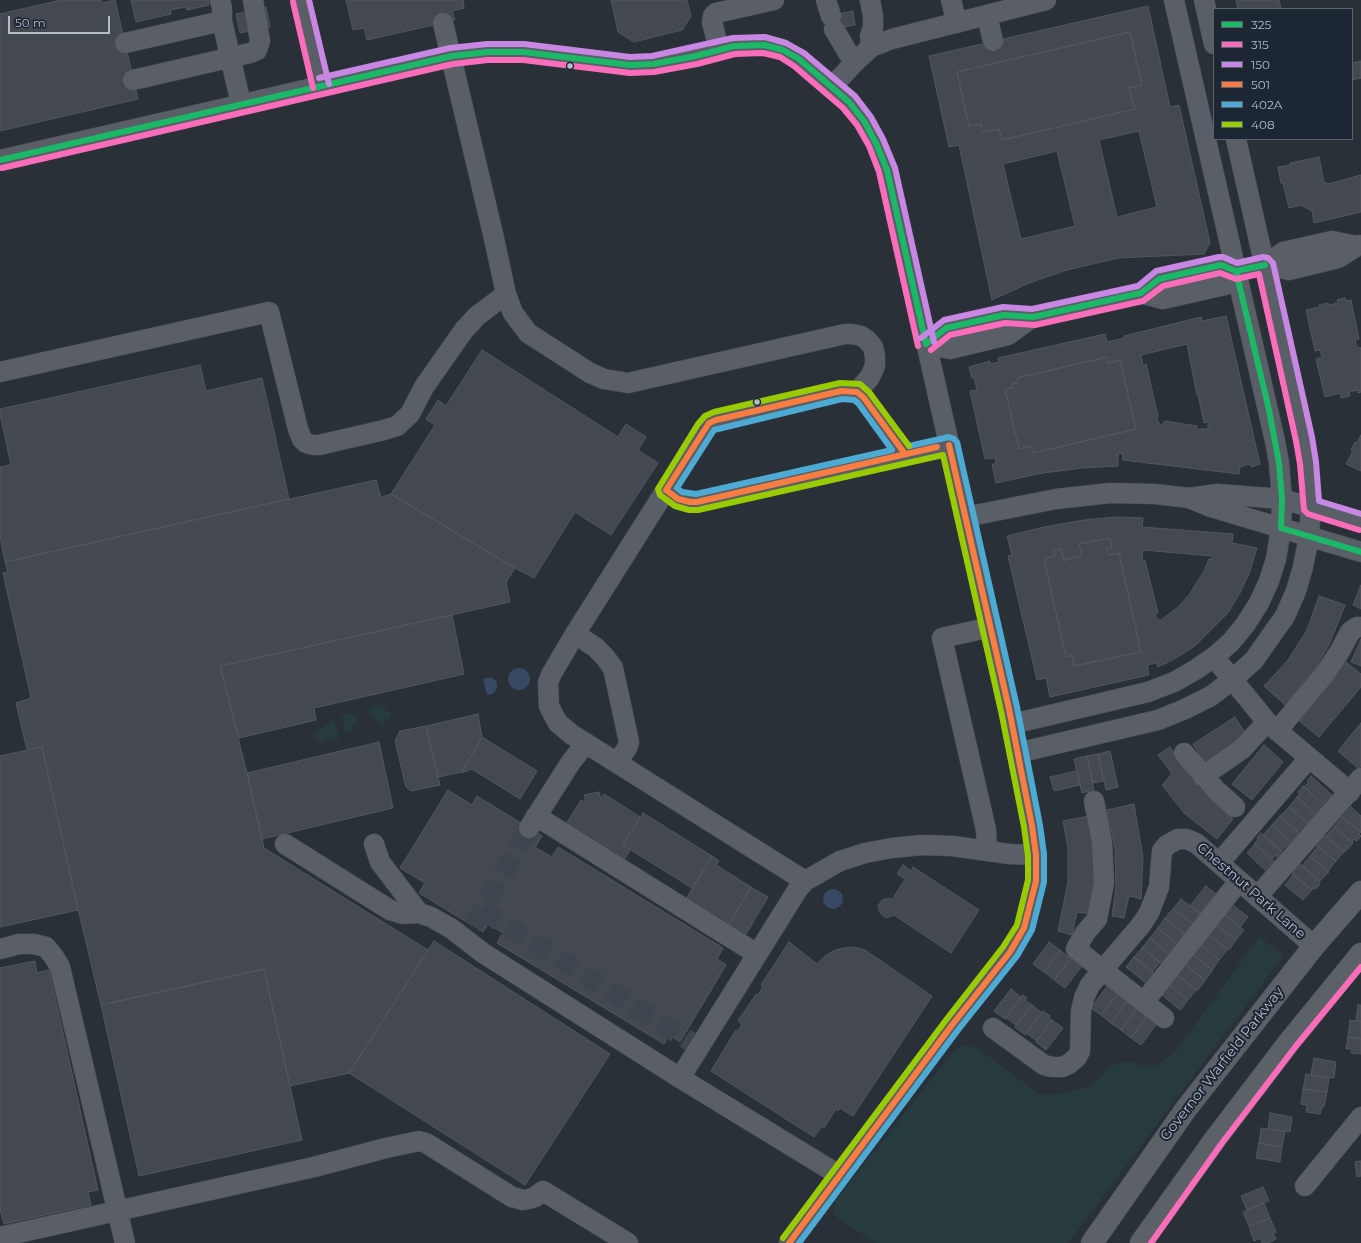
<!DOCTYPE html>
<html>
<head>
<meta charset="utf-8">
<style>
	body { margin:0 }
	#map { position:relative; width:1361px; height:1243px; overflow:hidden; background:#2a3038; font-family:Montserrat,sans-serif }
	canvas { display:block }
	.legend { position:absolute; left:1213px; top:8px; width:140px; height:132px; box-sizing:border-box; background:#1d2633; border:1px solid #59626f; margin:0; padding:5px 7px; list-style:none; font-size:12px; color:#b4bcc9 }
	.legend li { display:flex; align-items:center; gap:8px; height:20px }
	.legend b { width:20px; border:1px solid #59626f }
	.scale { position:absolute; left:8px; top:16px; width:102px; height:18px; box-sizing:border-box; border:2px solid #b4bcc9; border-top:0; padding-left:5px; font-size:12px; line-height:14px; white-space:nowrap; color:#b4bcc9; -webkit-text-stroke:3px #1d2633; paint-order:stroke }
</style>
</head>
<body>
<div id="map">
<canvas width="1361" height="1243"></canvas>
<ul class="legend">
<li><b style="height:5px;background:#1ab867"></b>325</li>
<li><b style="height:5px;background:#fb6dba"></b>315</li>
<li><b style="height:5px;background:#c787e3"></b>150</li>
<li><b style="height:5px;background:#f77d43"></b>501</li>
<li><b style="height:5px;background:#4daad3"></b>402A</li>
<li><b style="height:5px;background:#9c0"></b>408</li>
</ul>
<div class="scale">50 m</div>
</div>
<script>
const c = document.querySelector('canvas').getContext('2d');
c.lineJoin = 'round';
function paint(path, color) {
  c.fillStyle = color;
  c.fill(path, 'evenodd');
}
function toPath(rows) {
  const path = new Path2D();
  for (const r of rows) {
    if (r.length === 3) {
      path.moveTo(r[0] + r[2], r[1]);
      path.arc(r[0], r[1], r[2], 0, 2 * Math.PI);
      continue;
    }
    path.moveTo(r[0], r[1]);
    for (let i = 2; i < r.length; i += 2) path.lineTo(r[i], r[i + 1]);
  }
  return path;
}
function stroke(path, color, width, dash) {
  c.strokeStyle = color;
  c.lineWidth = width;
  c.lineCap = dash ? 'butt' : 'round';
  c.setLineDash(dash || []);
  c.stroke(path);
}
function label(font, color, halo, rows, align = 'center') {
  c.font = font + ' Montserrat,sans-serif';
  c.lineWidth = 4;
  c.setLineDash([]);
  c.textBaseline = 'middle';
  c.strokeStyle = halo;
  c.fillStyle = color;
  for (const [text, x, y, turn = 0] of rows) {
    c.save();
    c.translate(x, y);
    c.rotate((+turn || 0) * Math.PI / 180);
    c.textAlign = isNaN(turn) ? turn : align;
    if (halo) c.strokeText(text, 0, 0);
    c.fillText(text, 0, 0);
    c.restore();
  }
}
const green = toPath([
	[384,704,385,709,387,712,391,712,390,719,384,719,384,724,381,725,378,723,375,716,371,717,368,708],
	[352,712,353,716,355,715,357,722,352,725,353,730,345,734,342,716],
	[334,720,339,738,331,742,329,739,321,744,318,739,316,741,312,734],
	[1259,937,1284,955,1068,1243,877,1243,845,1224,834,1215,835,1201,956,1048,969,1045,982,1051,1039,1094,1054,1095,1089,1087,1099,1079,1109,1067,1120,1063,1132,1062,1147,1068,1158,1064,1176,1051]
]);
const water = toPath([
	[519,679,11],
	[491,677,497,682,497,688,493,694,487,695,483,679],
	[833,899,10]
]);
const building = toPath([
	[61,0,101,0,102,3,115,0,138,99,0,131,0,14,61,0],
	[131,0,208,0,209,5,187,10,186,7,170,10,171,14,136,22,131,0],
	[346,0,463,0,464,8,452,11,455,20,367,40,364,28,353,30,346,0],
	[611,0,687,0,691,16,682,30,634,42,618,32,611,0],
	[1236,0,1279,0,1281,9,1238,9,1236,0],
	[1148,6,1170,107,1179,105,1210,243,1204,254,1118,258,1067,270,1029,283,992,300,959,145,949,147,929,56,1148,6],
	[1130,32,1142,85,1129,88,1135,109,1002,140,999,129,982,132,981,124,969,126,957,72,1130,32],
	[1139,131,1157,207,1117,217,1099,140,1139,131],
	[1057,151,1075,226,1021,239,1003,164,1057,151],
	[266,7,270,27,240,33,236,14,266,7],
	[853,11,855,25,828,30,825,17,853,11],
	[1130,32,1142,85,1129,88,1135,109,1002,140,999,129,982,132,981,124,969,126,957,72,1130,32],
	[1361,61,1361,78,1352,80,1352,63,1361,61],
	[1319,157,1324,182,1328,184,1361,175,1361,212,1314,223,1312,211,1301,205,1289,208,1283,183,1281,183,1278,167,1290,165,1290,163,1319,157],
	[1345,298,1346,301,1351,300,1359,339,1355,340,1357,348,1360,347,1361,350,1361,392,1358,393,1357,390,1349,392,1350,396,1341,398,1340,393,1325,397,1316,359,1322,357,1320,350,1315,351,1306,310,1319,307,1319,305,1328,303,1329,305,1338,303,1337,300,1345,298],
	[1226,316,1260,464,1251,467,1250,464,1240,467,1239,474,1123,460,1122,453,1118,454,1118,466,1082,468,1043,473,996,483,992,465,996,463,995,458,985,459,970,391,977,390,974,378,972,378,969,367,990,361,990,364,999,362,998,358,1105,334,1107,342,1125,338,1124,336,1201,317,1202,321,1226,316],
	[1187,344,1197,395,1198,395,1204,423,1208,422,1208,429,1196,429,1197,426,1165,421,1163,424,1160,425,1157,419,1158,416,1146,364,1143,365,1141,355,1187,344],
	[1107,357,1108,363,1120,360,1136,429,1033,453,1031,446,1019,449,1005,389,1013,388,1012,384,1018,383,1017,378,1107,357],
	[482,350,618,437,626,424,646,437,638,450,658,463,611,535,575,512,534,578,515,568,391,494,435,425,426,419,438,400,446,406,482,350],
	[1107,357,1108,363,1120,360,1136,429,1033,453,1031,446,1019,449,1005,389,1013,388,1012,384,1018,383,1017,378,1107,357],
	[200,365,206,391,262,378,289,499,5,562,0,537,0,467,11,465,0,414,0,409,200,365],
	[1361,435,1361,471,1346,464,1353,451,1351,450,1355,442,1357,443,1361,435],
	[376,480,381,497,391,494,515,568,506,582,510,602,220,666,247,773,264,848,428,950,349,1073,290,1086,264,969,101,1005,79,913,42,747,27,750,16,703,31,698,3,573,8,572,5,562,376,480],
	[1116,517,1143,518,1142,527,1233,534,1232,543,1257,548,1249,574,1240,593,1228,613,1196,645,1178,657,1158,667,1156,663,1147,665,1149,675,1050,697,1046,678,1037,680,1008,556,1012,555,1007,536,1044,527,1084,520,1116,517],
	[1110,538,1112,548,1107,549,1109,555,1119,553,1141,652,1074,666,1072,655,1066,657,1044,559,1055,556,1054,550,1061,549,1064,560,1082,556,1079,544,1110,538],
	[1143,550,1212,556,1212,559,1209,559,1204,571,1189,595,1177,608,1161,620,1157,620,1155,613,1158,613,1145,561,1142,560,1143,550],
	[1110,538,1112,548,1107,549,1109,555,1119,553,1141,652,1074,666,1072,655,1066,657,1044,559,1055,556,1054,550,1061,549,1064,560,1082,556,1079,544,1110,538],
	[1361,585,1361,609,1353,605,1361,585],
	[1319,596,1345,605,1329,645,1314,670,1285,705,1264,686,1288,660,1307,630,1319,596],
	[452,615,464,674,314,708,316,720,239,738,220,666,452,615],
	[1361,639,1361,666,1351,662,1361,639],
	[1346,662,1361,674,1361,687,1319,737,1298,720,1346,662],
	[478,714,482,737,462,772,438,777,426,726,478,714],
	[1235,717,1249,739,1207,765,1193,744,1235,717],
	[1361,723,1361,766,1359,769,1338,751,1361,723],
	[426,726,440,785,411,791,406,787,395,741,400,731,426,726],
	[482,737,537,771,520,799,472,769,461,773,482,737],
	[379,742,393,808,262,839,247,773,379,742],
	[1264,745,1283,762,1252,800,1232,784,1264,745],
	[42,747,78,910,0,927,0,756,42,747],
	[1170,747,1185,771,1206,796,1233,819,1217,839,1185,814,1162,785,1172,774,1158,755,1170,747],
	[1110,751,1118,787,1106,790,1098,754,1110,751],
	[1098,754,1104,781,1093,783,1087,756,1098,754],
	[1087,756,1094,790,1082,793,1074,759,1087,756],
	[1077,771,1080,785,1054,791,1050,777,1077,771],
	[1311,776,1332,795,1323,804,1304,787,1309,782,1307,781,1311,776],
	[1303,786,1325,806,1317,815,1297,797,1300,794,1298,792,1303,786],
	[448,790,472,805,477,796,542,836,535,847,552,857,558,847,723,948,717,959,726,965,680,1042,669,1035,664,1044,497,943,503,933,488,924,483,932,419,893,425,883,400,868,448,790],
	[599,792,601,799,604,794,640,817,623,845,630,850,624,860,566,824,581,800,586,803,584,795,599,792],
	[1297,797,1315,814,1307,823,1289,807,1297,797],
	[1134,804,1143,857,1141,899,1129,896,1124,918,1112,916,1116,887,1115,848,1107,810,1134,804],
	[1289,807,1307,823,1298,832,1280,816,1289,807],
	[1351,807,1361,816,1361,832,1342,817,1351,807],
	[643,813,712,856,692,888,623,845,643,813],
	[1089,816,1097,849,1096,886,1091,914,1077,912,1072,935,1058,931,1068,882,1068,848,1063,821,1089,816],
	[1280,816,1300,834,1291,843,1272,825,1280,816],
	[1342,817,1361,832,1359,834,1361,836,1357,841,1354,839,1352,842,1334,827,1342,817],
	[1272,825,1291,843,1287,848,1285,846,1281,851,1263,835,1272,825],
	[1334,827,1353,843,1345,852,1326,836,1334,827],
	[1261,833,1282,851,1277,857,1276,855,1272,859,1254,844,1258,840,1257,838,1261,833],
	[1324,835,1344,852,1336,861,1316,845,1324,835],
	[1255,844,1275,862,1267,872,1247,853,1255,844],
	[1318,846,1336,861,1328,871,1310,856,1318,846],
	[712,856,719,861,716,865,751,887,728,926,686,899,712,856],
	[1310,856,1329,872,1320,881,1302,866,1310,856],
	[1300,864,1320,881,1318,882,1320,884,1316,889,1314,888,1312,890,1292,874,1300,864],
	[903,865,911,871,913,867,979,910,951,953,894,915,886,918,880,913,878,906,882,900,890,898,892,900,905,879,897,874,903,865],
	[1293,875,1312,890,1303,900,1285,885,1293,875],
	[1206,886,1216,894,1200,913,1190,906,1206,886],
	[751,887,768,897,745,936,728,926,751,887],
	[1181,899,1202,915,1194,925,1173,909,1181,899],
	[1228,901,1248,917,1240,927,1220,911,1228,901],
	[1173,909,1192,923,1184,933,1165,918,1173,909],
	[1222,913,1244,930,1236,940,1214,923,1222,913],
	[1165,918,1186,935,1178,945,1158,928,1165,918],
	[1214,923,1236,940,1229,950,1206,933,1214,923],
	[1158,928,1176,943,1168,953,1150,938,1158,928],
	[1206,932,1227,950,1219,960,1198,942,1206,932],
	[1150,938,1170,955,1162,964,1142,948,1150,938],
	[434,941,610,1054,525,1185,349,1073,434,941],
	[1197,941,1219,960,1212,970,1189,951,1197,941],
	[789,942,817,964,825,956,835,950,844,948,854,947,865,950,932,996,853,1116,840,1108,838,1111,836,1109,824,1128,822,1126,814,1137,711,1071,736,1030,738,1031,742,1024,738,1021,756,994,758,995,763,987,761,985,789,942],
	[1049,942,1060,950,1044,972,1033,964,1049,942],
	[1142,948,1160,962,1152,972,1134,957,1142,948],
	[1060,950,1071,959,1054,980,1044,972,1060,950],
	[1189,952,1213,970,1205,980,1182,962,1189,952],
	[1134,957,1155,974,1147,984,1126,967,1134,957],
	[1071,959,1081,967,1065,988,1054,980,1071,959],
	[35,961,37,973,49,970,98,1190,88,1192,91,1205,4,1224,1,1212,0,1212,0,968,35,961],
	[1181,961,1205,981,1197,991,1173,971,1181,961],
	[264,969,302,1140,139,1176,101,1005,264,969],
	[1174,972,1196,990,1188,1000,1166,982,1174,972],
	[1165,981,1188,1000,1180,1010,1157,991,1165,981],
	[1108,985,1118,993,1101,1015,1091,1008,1108,985],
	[1011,989,1021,997,1005,1019,994,1011,1011,989],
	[1118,993,1128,1000,1111,1023,1101,1015,1118,993],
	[1023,995,1027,998,1025,1000,1032,1005,1016,1025,1006,1018,1023,995],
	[1128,1000,1138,1007,1121,1030,1111,1023,1128,1000],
	[1032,1005,1042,1013,1025,1035,1015,1027,1032,1005],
	[1358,1005,1361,1005,1361,1022,1356,1021,1358,1005],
	[1138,1007,1148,1015,1131,1038,1121,1030,1138,1007],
	[1043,1011,1050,1016,1049,1018,1052,1020,1037,1041,1026,1033,1043,1011],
	[1148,1015,1158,1022,1141,1045,1131,1038,1148,1015],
	[1052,1020,1063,1028,1046,1050,1036,1042,1052,1020],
	[1350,1020,1361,1022,1361,1039,1348,1037,1350,1020],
	[1348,1037,1361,1039,1361,1054,1351,1053,1352,1049,1346,1049,1348,1037],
	[1314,1058,1336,1062,1334,1078,1311,1075,1314,1058],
	[1306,1074,1329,1078,1327,1092,1303,1089,1306,1074],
	[1303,1089,1327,1092,1324,1107,1322,1107,1320,1114,1306,1112,1307,1105,1301,1104,1303,1089],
	[1270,1113,1292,1117,1290,1132,1268,1129,1270,1113],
	[1261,1128,1285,1132,1282,1147,1259,1143,1261,1128],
	[1259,1143,1282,1147,1280,1162,1256,1158,1259,1143],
	[1361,1161,1361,1176,1357,1177,1355,1162,1361,1161],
	[1263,1187,1269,1201,1247,1210,1241,1196,1263,1187],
	[1264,1203,1270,1218,1249,1226,1243,1212,1264,1203],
	[1270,1218,1276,1232,1273,1233,1276,1239,1268,1243,1262,1243,1260,1238,1254,1241,1249,1226,1270,1218]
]);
const minorTunnel = toPath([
	[482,910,699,1047],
	[473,926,529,828]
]);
const minor = toPath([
	[220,0,222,8,222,21],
	[301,0,321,86],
	[826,0,831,16],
	[870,0,873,16,873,28,870,36,871,47],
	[951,0,957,23],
	[1204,0,1214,44],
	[987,16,993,41],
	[443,23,493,234,506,294,513,313,528,333,590,373,604,379,628,383,845,334,852,334,861,336,867,340,873,347,875,356,875,366,870,377,857,392],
	[834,29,854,63],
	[125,43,222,21,241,104],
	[719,49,712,22,713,16,716,13,774,0],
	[133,80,250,53,257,50,260,41,253,0],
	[832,87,854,63,871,47,892,39,1046,0],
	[0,160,452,56,488,52,523,52,630,65,653,64,696,56,719,49,734,46,764,45,783,50,799,59,849,102,864,121,876,143,887,170,1009,709,1032,826,1036,855,1036,881,1030,908,1024,928,1010,952,952,1025,839,1175,789,1243],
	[1265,265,1283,252,1332,241,1357,246],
	[1141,293,1163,299,1225,285,1236,271],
	[926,344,946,328,1004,315,1033,317,1141,293,1159,279,1221,265,1236,271,1265,265,1289,270,1338,258,1357,246,1361,245],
	[926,344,950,349,1008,335,1033,317],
	[0,372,269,312,298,429,302,439,306,443,313,445,319,445,384,430,397,426,410,414,424,387,464,330,477,316,506,294],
	[666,490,678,499,690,502,697,502,949,445],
	[1189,498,1218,494,1282,499,1361,522],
	[965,517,1056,499,1110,493,1155,494,1189,498,1211,507,1361,552],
	[575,634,595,647,605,657,613,668,629,742,627,748,617,763],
	[1214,657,1267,722,1350,792],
	[1012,724,1148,692,1174,682,1195,670,1214,657,1231,642,1245,625,1259,603,1269,581,1276,559,1281,528,1282,499,1279,463,1275,441,1174,0],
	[1277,731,1324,675,1340,651,1350,632,1357,627,1361,627],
	[1017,753,1158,720,1185,709,1211,696,1232,680,1254,660,1285,616,1296,591,1303,567,1309,536,1311,507,1308,463,1304,439,1236,139],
	[1184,753,1216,790,1235,807],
	[1203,776,1242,749,1267,722],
	[1094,801,1102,842,1104,883,1097,919,1085,933,1076,949,1164,1018],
	[536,816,757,954],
	[529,828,571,762,586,743],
	[285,844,390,910,403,914,419,913],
	[374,844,380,862,419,913,431,917,452,929,483,953,680,1078,839,1175],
	[987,850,986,830,942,638,991,627],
	[1219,863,1309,758],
	[805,881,571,734,558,723,554,716,549,706,548,682,552,673,575,634,705,428,709,423,716,420,841,391,849,391,857,392,864,398,905,454],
	[1257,897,1361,778],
	[0,949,19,944,34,944,46,947,54,957,60,967,125,1243],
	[1144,1002,1239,881],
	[993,1028,1044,1065,1052,1067,1062,1067,1069,1064,1077,1057,1080,1051,1081,1011,1084,998,1090,985,1141,925,1149,913,1159,887,1162,851,1167,845,1178,839,1186,839,1196,843,1314,946],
	[680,1078,798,889,805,881,840,861,865,853,892,848,922,845,952,846,1009,854,1036,855],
	[1305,1186,1361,1117],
	[0,1237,314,1167,386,1148,419,1141,426,1143,512,1197,523,1200,529,1199,535,1197,543,1191,628,1243]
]);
const major = toPath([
	[1092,1243,1186,1109,1314,946,1361,892],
	[1141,1243,1216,1138,1290,1041,1361,954]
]);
const bus1 = toPath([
	[0,160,452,56,488,52,523,52,630,65,653,64,696,56,734,46,764,45,783,50,799,59,849,102,864,121,876,143,887,170,926,344],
	[1236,271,1269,410,1279,463,1282,499,1281,528],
	[926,344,946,328,1004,315,1033,317,1141,293,1159,279,1221,265,1236,271,1265,265],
	[1281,528,1361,552]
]);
const bus2 = toPath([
	[293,2,313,88],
	[2,168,453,64,488,60,523,60,630,73,654,72,697,64,735,54,763,53,780,57,794,66,843,108,857,125,869,146,879,172,918,346],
	[931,350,950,335,1005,323,1035,325,1143,301,1163,286,1220,273,1236,279,1259,274,1296,441,1300,464,1304,510,1308,514,1359,530],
	[1151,1243,1222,1143,1296,1046,1361,967]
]);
const bus3 = toPath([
	[309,0,329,84],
	[319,78,450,48,487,44,524,44,630,57,652,56,733,38,765,37,786,43,804,53,855,96,871,117,883,139,895,168,934,342],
	[921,338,944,320,1003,307,1032,309,1138,286,1156,271,1219,257,1223,257,1237,263,1263,257,1268,258,1273,263,1312,437,1316,462,1319,501,1361,514]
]);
const bus4 = toPath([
	[666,490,709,423,716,420,841,391,857,392,864,398,905,454],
	[666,490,678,499,690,502,697,502,937,447],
	[789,1243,952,1025,1010,952,1024,928,1036,881,1036,855,1032,826,1009,709,949,445]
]);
const bus5 = toPath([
	[842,399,854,400,858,403,892,450,696,494,682,492,677,488,714,430,842,399],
	[799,1243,958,1030,1017,956,1032,930,1044,882,1044,854,1040,825,1017,707,957,442,954,439,949,437,909,446]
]);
const bus6 = toPath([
	[783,1238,946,1020,1003,947,1017,925,1028,880,1028,856,1024,827,1001,711,943,455,698,510,689,510,675,506,660,495,658,489,698,424,705,416,714,412,840,383,860,384,869,392,909,446]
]);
const markers = [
	[570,66,3.5,"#b4bcc9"],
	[757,402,3.5,"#b4bcc9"]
];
const streetNames = [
	["Chestnut Park Lane",1251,891,41],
	["Governor Warfield Parkway",1222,1064,-52]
];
paint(green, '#273a3e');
paint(water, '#384963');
paint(building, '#444950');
stroke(building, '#52575f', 1);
stroke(minorTunnel, '#3f454e', 20, [20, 10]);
stroke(minor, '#484c53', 21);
stroke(major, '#484c55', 23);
stroke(minor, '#5a5e66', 20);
stroke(major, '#5c6168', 22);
stroke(bus1, '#1ab867', 6);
stroke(bus2, '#fb6dba', 6);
stroke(bus3, '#c787e3', 6);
stroke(bus4, '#f77d43', 6);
stroke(bus5, '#4daad3', 6);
stroke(bus6, '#9c0', 6);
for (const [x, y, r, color] of markers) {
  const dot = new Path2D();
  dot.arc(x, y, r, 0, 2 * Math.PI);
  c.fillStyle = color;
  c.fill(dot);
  stroke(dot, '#1d2633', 1.5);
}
label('14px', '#b4bcc9', '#1d2633', streetNames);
</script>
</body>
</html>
